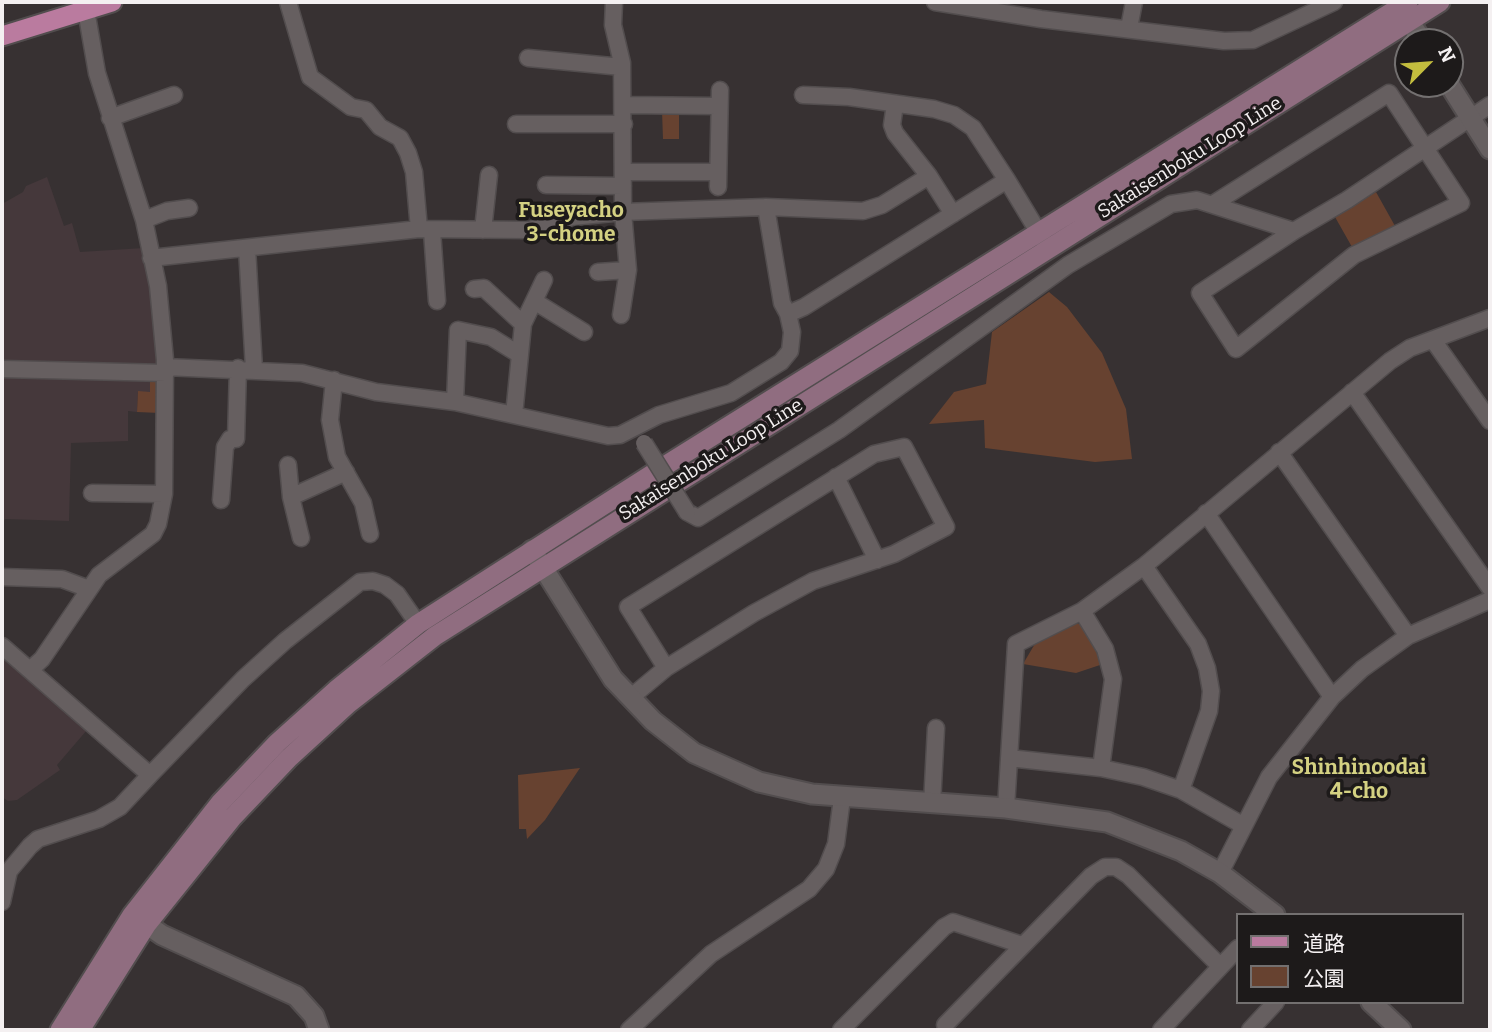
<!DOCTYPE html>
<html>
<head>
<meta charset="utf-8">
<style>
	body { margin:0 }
	#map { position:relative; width:1492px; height:1032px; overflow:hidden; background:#373132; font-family:Bitter,"Noto Sans JP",serif }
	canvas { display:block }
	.frame { position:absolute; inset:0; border:4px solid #f4f0f1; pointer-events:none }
	.legend { position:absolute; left:1236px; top:913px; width:228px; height:91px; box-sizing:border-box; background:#1d1a1a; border:2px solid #737070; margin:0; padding:9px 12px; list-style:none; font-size:21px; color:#f4f0f1 }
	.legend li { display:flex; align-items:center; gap:14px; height:35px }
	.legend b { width:35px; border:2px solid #737070 }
	.north { position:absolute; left:1394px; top:28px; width:70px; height:70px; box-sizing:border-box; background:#1d1a1a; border:2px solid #737070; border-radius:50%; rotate:65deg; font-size:19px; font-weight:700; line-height:28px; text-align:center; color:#f4f0f1 }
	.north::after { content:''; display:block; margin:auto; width:24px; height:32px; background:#c3bd3e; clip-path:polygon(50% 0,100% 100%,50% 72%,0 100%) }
</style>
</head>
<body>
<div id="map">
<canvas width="1492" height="1032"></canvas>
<div class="frame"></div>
<ul class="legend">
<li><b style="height:9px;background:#ba7b9f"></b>道路</li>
<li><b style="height:19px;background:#674230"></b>公園</li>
</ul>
<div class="north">N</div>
</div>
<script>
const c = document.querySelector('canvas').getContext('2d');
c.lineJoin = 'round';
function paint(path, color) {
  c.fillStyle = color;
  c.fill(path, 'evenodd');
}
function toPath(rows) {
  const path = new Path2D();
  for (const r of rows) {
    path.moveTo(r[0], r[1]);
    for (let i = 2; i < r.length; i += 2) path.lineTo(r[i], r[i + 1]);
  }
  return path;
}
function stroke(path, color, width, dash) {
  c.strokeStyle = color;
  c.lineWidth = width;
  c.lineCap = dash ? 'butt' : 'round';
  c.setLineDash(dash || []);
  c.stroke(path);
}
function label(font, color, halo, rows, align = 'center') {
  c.font = font + ' Bitter,serif';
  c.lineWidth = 7;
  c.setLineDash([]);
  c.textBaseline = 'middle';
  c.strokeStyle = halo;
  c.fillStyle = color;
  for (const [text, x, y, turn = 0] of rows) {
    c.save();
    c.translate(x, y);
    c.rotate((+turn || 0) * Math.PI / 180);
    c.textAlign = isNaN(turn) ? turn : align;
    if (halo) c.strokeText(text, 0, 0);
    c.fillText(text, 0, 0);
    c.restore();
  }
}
const built = toPath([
	[47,177,64,226,72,223,80,252,144,248,152,284,160,364,156,369,2,363,2,204,23,192,26,186],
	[2,374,155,378,150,392,138,392,137,412,128,411,128,441,71,443,69,521,5,519,2,525],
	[2,656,87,730,57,765,60,770,17,800,8,801,2,797]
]);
const green = toPath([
	[662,111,679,111,679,139,663,139],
	[1376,192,1395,226,1352,247,1335,217],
	[1049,292,1067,307,1102,353,1126,409,1132,459,1095,462,985,448,984,420,929,424,954,392,986,384,992,332],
	[155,378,158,379,160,413,137,412,138,391,150,392,150,382],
	[1072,623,1081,624,1103,664,1076,673,1023,664,1036,642],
	[580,768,545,820,527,839,526,829,519,829,518,775]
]);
const minor = toPath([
	[288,2,310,77,351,107,366,110,380,127,400,138,408,153,414,172,419,229],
	[614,2,613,25,622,63,623,212,628,270,621,315],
	[935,2,1041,19,1224,41,1253,40,1334,2],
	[1129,28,1134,2],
	[528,58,622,67],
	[803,95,849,97,934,109,954,115,973,128,1007,180],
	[895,104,892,125,895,133,929,176],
	[624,105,717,106],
	[110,118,174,95],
	[516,124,624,124],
	[623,172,716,172],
	[546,185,623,186],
	[718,187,720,90],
	[1213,204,1389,93,1461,203,1354,255,1236,349,1200,293,1294,231],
	[766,207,782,303,788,314],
	[144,220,167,211,189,208],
	[483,230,489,175],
	[432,231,437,301],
	[247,248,254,369],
	[151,258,419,229,530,230,572,217,623,212,766,207,863,211,882,205,929,176,953,214],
	[598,272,628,270],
	[474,289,484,288,523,324],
	[534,301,584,332],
	[1433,340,1490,421],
	[165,367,302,373,376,392,455,402,608,436,620,435,659,415,731,393,781,362,790,351,792,332,788,314,804,307,1007,180,1045,243],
	[2,369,166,373],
	[334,380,330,420,337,457,363,503,370,534],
	[1352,392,1490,588],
	[455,402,458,330,491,337,520,355],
	[514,415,523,324,544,280],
	[1279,452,1408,636],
	[288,465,291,497,301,538],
	[836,477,877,560],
	[92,493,164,494],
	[291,497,346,472],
	[221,500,225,447,230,439,236,439,238,368],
	[687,512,698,518,839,430,1068,265,1171,204,1197,200,1294,231,1347,200,1490,105],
	[1206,513,1332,697],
	[1144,566,1198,644,1207,668,1211,691,1209,711,1181,790],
	[2,577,62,579,89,589],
	[1082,611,1105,649,1113,679,1101,768],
	[2,646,150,775,243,679,285,641,360,582,373,581,385,585,397,594,418,624],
	[30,670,42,659,99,575,153,534,158,524,164,494,165,360,158,286,144,220,97,73,86,10],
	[630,698,666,668,754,613,813,581,894,554,946,527,904,447,874,454,628,607,666,668],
	[1009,758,1101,768,1143,777,1181,790,1244,826],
	[932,804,936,728],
	[1006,808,1016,644,1082,611,1144,566,1390,361,1410,348,1490,318],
	[1220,873,1269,777,1332,697,1362,669,1408,636,1490,600],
	[2,902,9,871,30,846,38,839,99,819,120,807,150,775],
	[945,1025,1091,876,1105,867,1116,867,1128,875,1220,966],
	[629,1030,711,954,809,889,826,869,836,844,842,798],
	[841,1030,944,927,953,922,1022,945],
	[1161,1030,1238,948],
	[1250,1030,1276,1002]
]);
const tertiary = toPath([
	[1409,21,1423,42],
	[1449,84,1490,149],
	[532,550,613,679,653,721,694,753,759,782,812,794,1006,808,1107,822,1181,851,1220,873,1275,915],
	[133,915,162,935,296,996,314,1016,319,1030],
	[1371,1002,1401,1030]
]);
const secondary = toPath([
	[60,1030,132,915,220,803,277,743,336,690,418,624,671,462,1408,2],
	[80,1030,147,924,232,818,289,758,348,704,435,636,1440,2]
]);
const primary = toPath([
	[2,36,112,2]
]);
const minorBridge = toPath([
	[644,443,687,512]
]);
const streetNames = [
	["Sakaisenboku Loop Line",1190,158,-32],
	["Sakaisenboku Loop Line",711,460,-32]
];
const neighbourhoodNames = [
	["Fuseyacho",571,211],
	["3-chome",571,235],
	["Shinhinoodai",1359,768],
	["4-cho",1359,792]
];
paint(built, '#45383b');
paint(green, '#674230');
stroke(minor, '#524d4e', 19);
stroke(tertiary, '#524d4e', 23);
stroke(secondary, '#524d4e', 23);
stroke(primary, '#524d4e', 23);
stroke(minor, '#665f60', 16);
stroke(tertiary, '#665f60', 19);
stroke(secondary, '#906d80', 19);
stroke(primary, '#ba7b9f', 19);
stroke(minorBridge, '#524d4e', 19, []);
stroke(minorBridge, '#665f60', 16);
label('19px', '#f4f0f1', '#1d1a1a', streetNames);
label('bold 21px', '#d4d182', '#1d1a1a', neighbourhoodNames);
</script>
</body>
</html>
